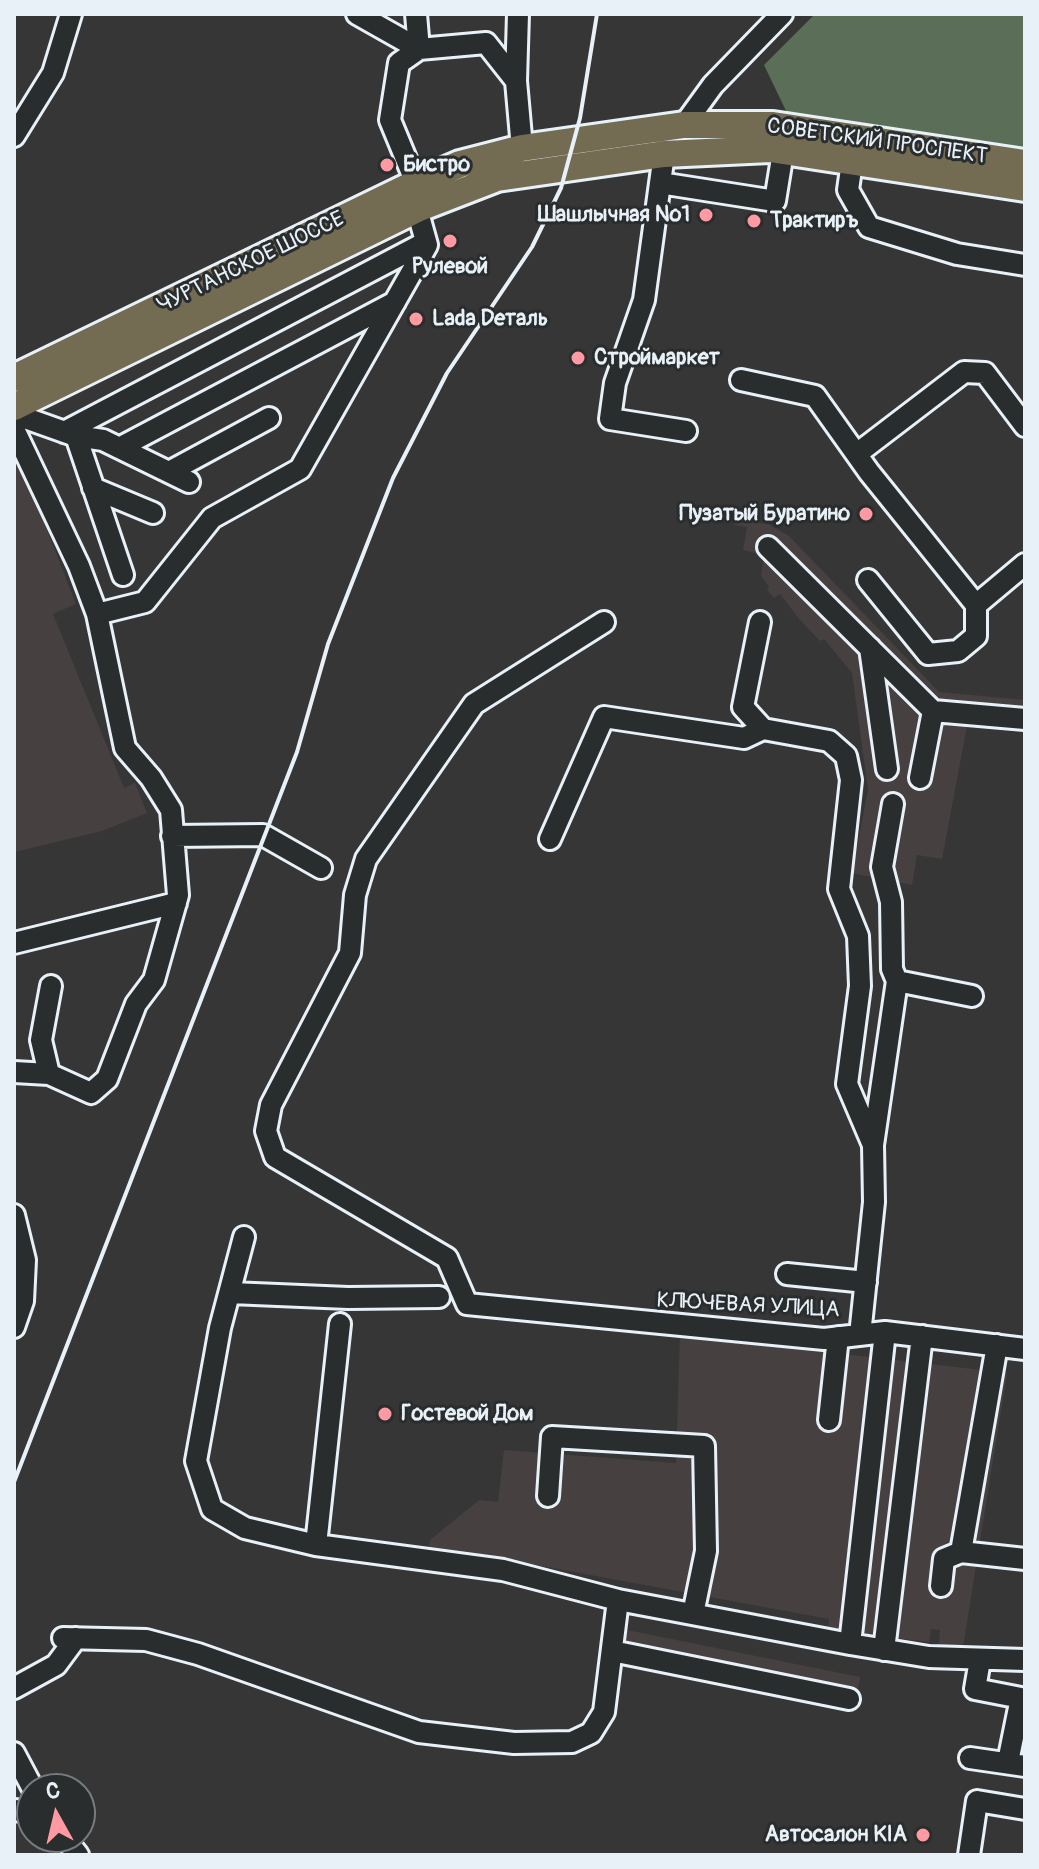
<!DOCTYPE html>
<html>
<head>
<meta charset="utf-8">
<style>
	body { margin:0 }
	#map { position:relative; width:1039px; height:1869px; overflow:hidden; background:#373636; font-family:Pangolin,sans-serif }
	canvas { display:block }
	.frame { position:absolute; inset:0; border:16px solid #e8f1f8; pointer-events:none }
	.north { position:absolute; left:16px; top:1773px; width:80px; height:80px; box-sizing:border-box; background:#2a2d2e; border:2px solid #767b7f; border-radius:50%; rotate:352deg; font-size:22px; font-weight:700; line-height:32px; text-align:center; color:#e8f1f8 }
	.north::after { content:''; display:block; margin:auto; width:28px; height:36px; background:#ff9aa2; clip-path:polygon(50% 0,100% 100%,50% 72%,0 100%) }
</style>
</head>
<body>
<div id="map">
<canvas width="1039" height="1869"></canvas>
<div class="frame"></div>
<div class="north">С</div>
</div>
<script>
const c = document.querySelector('canvas').getContext('2d');
c.lineJoin = 'round';
function paint(path, color) {
  c.fillStyle = color;
  c.fill(path, 'evenodd');
}
function toPath(rows) {
  const path = new Path2D();
  for (const r of rows) {
    path.moveTo(r[0], r[1]);
    for (let i = 2; i < r.length; i += 2) path.lineTo(r[i], r[i + 1]);
  }
  return path;
}
function stroke(path, color, width, dash) {
  c.strokeStyle = color;
  c.lineWidth = width;
  c.lineCap = dash ? 'butt' : 'round';
  c.setLineDash(dash || []);
  c.stroke(path);
}
function label(font, color, halo, rows, align = 'center') {
  c.font = font + ' Pangolin,sans-serif';
  c.lineWidth = 6;
  c.setLineDash([]);
  c.textBaseline = 'middle';
  c.strokeStyle = halo;
  c.fillStyle = color;
  for (const [text, x, y, turn = 0] of rows) {
    c.save();
    c.translate(x, y);
    c.rotate((+turn || 0) * Math.PI / 180);
    c.textAlign = isNaN(turn) ? turn : align;
    if (halo) c.strokeText(text, 0, 0);
    c.fillText(text, 0, 0);
    c.restore();
  }
}
const built = toPath([
	[14,464,23,469,76,604,53,614,124,788,135,783,147,813,102,831,14,852],
	[735,519,768,524,789,536,939,692,1025,700,1024,732,967,726,942,859,917,855,912,885,852,873,868,790,852,673,824,639,820,641,800,620,780,594,774,598,767,590,769,587,761,576,764,555,743,550,747,527,734,525],
	[680,1332,770,1340,793,1348,1007,1373,963,1647,939,1644,940,1630,931,1629,929,1642,828,1630,829,1619,509,1560,428,1551,430,1540,479,1500,498,1502,504,1450,676,1463],
	[622,1629,860,1677,855,1702,617,1654]
]);
const green = toPath([
	[815,14,1025,14,1025,155,789,117,764,65]
]);
const minor = toPath([
	[357,14,419,49],
	[416,14,419,49],
	[516,81,518,14],
	[684,125,713,85,782,14],
	[14,136,53,73,71,14],
	[664,154,644,300,615,383,610,419,686,431],
	[852,162,848,190,869,227,957,254,1025,265],
	[416,183,390,120,399,63,419,49,486,43,516,81,522,148],
	[660,183,775,201,783,152],
	[741,380,815,396,869,472,976,605,976,636,958,651,928,654,868,580],
	[14,414,76,436,123,575],
	[14,429,79,566,97,614,125,748,151,778,171,810,178,895,154,980,136,1004,107,1079,91,1093,49,1074,14,1072],
	[64,432,426,242],
	[76,436,103,440,189,482],
	[119,448,395,302],
	[858,453,964,372,985,373,1025,426],
	[169,472,269,418],
	[93,488,153,513],
	[768,547,933,711,1025,719],
	[976,605,1025,564],
	[97,614,145,602,212,518,300,469,427,245,417,209],
	[604,622,474,704,366,859,355,895,350,953,271,1105,266,1131,275,1157,447,1258,467,1304,824,1339,885,1332,1025,1349],
	[760,622,743,707,763,729],
	[870,648,887,769],
	[920,778,933,711],
	[893,804,882,867,891,902,892,969,897,981],
	[172,836,263,835,321,868],
	[550,839,604,717,744,738,763,729,829,741,846,756,851,780,839,889,858,936,860,986,847,1084,873,1145],
	[14,943,176,903],
	[49,1074,41,1040,51,986],
	[14,1215,25,1260,23,1301,14,1327],
	[244,1237,220,1328,196,1461,212,1509,245,1528,316,1545,503,1570,618,1600,850,1644,929,1657,1025,1660],
	[787,1274,866,1282],
	[231,1293,348,1298,439,1297],
	[860,1335,874,1202,873,1145,897,981,972,996],
	[829,1420,838,1337],
	[548,1496,552,1437,704,1446,706,1551,693,1614],
	[316,1545,340,1324],
	[961,1552,997,1345],
	[941,1586,944,1559,961,1552,1025,1559],
	[63,1638,146,1640,198,1654,419,1732,514,1743,572,1742,591,1733,604,1712,618,1600],
	[850,1644,885,1332],
	[884,1650,922,1336],
	[612,1651,849,1699],
	[980,1660,975,1689,1021,1698,1008,1762],
	[14,1688,56,1665,76,1638],
	[14,1753,33,1789],
	[970,1758,1025,1766],
	[14,1810,32,1812],
	[64,1837,78,1855],
	[969,1855,977,1801,1025,1809]
]);
const major = toPath([
	[14,378,416,183,460,164,522,148,684,125,773,125,1025,163],
	[14,407,417,209,497,178,664,154,770,149,1025,188]
]);
const rail = toPath([
	[14,1482,297,752,328,644,393,478,447,373,532,247,561,188,580,118,597,14]
]);
const markers = [
	[387,165,8,"#ff9aa2"],
	[706,215,8,"#ff9aa2"],
	[754,221,8,"#ff9aa2"],
	[450,241,8,"#ff9aa2"],
	[416,319,8,"#ff9aa2"],
	[578,358,8,"#ff9aa2"],
	[866,514,8,"#ff9aa2"],
	[385,1414,8,"#ff9aa2"],
	[923,1835,8,"#ff9aa2"]
];
const streetNames = [
	["СОВЕТСКИЙ ПРОСПЕКТ",877,142,8],
	["ЧУРТАНСКОЕ ШОССЕ",251,263,-26],
	["КЛЮЧЕВАЯ УЛИЦА",748,1306,3]
];
const poiNames = [
	["Бистро",403,165],
	["Шашлычная №1",690,215,"right"],
	["Трактиръ",770,221],
	["Рулевой",450,267,"center"],
	["Lada Dеталь",432,319],
	["Строймаркет",594,358],
	["Пузатый Буратино",850,514,"right"],
	["Гостевой Дом",401,1414],
	["Автосалон KIA",907,1835,"right"]
];
paint(built, '#464040');
paint(green, '#5a6e58');
stroke(minor, '#e8f1f8', 26);
stroke(major, '#e8f1f8', 32);
stroke(minor, '#2a2d2e', 20);
stroke(major, '#736b52', 26);
stroke(rail, '#e8f1f8', 4);
for (const [x, y, r, color] of markers) {
  const dot = new Path2D();
  dot.arc(x, y, r, 0, 2 * Math.PI);
  c.fillStyle = color;
  c.fill(dot);
  stroke(dot, '#2a2d2e', 3);
}
label('22px', '#e8f1f8', '#2a2d2e', streetNames);
label('bold 22px', '#e8f1f8', '#2a2d2e', poiNames, 'left');
</script>
</body>
</html>
